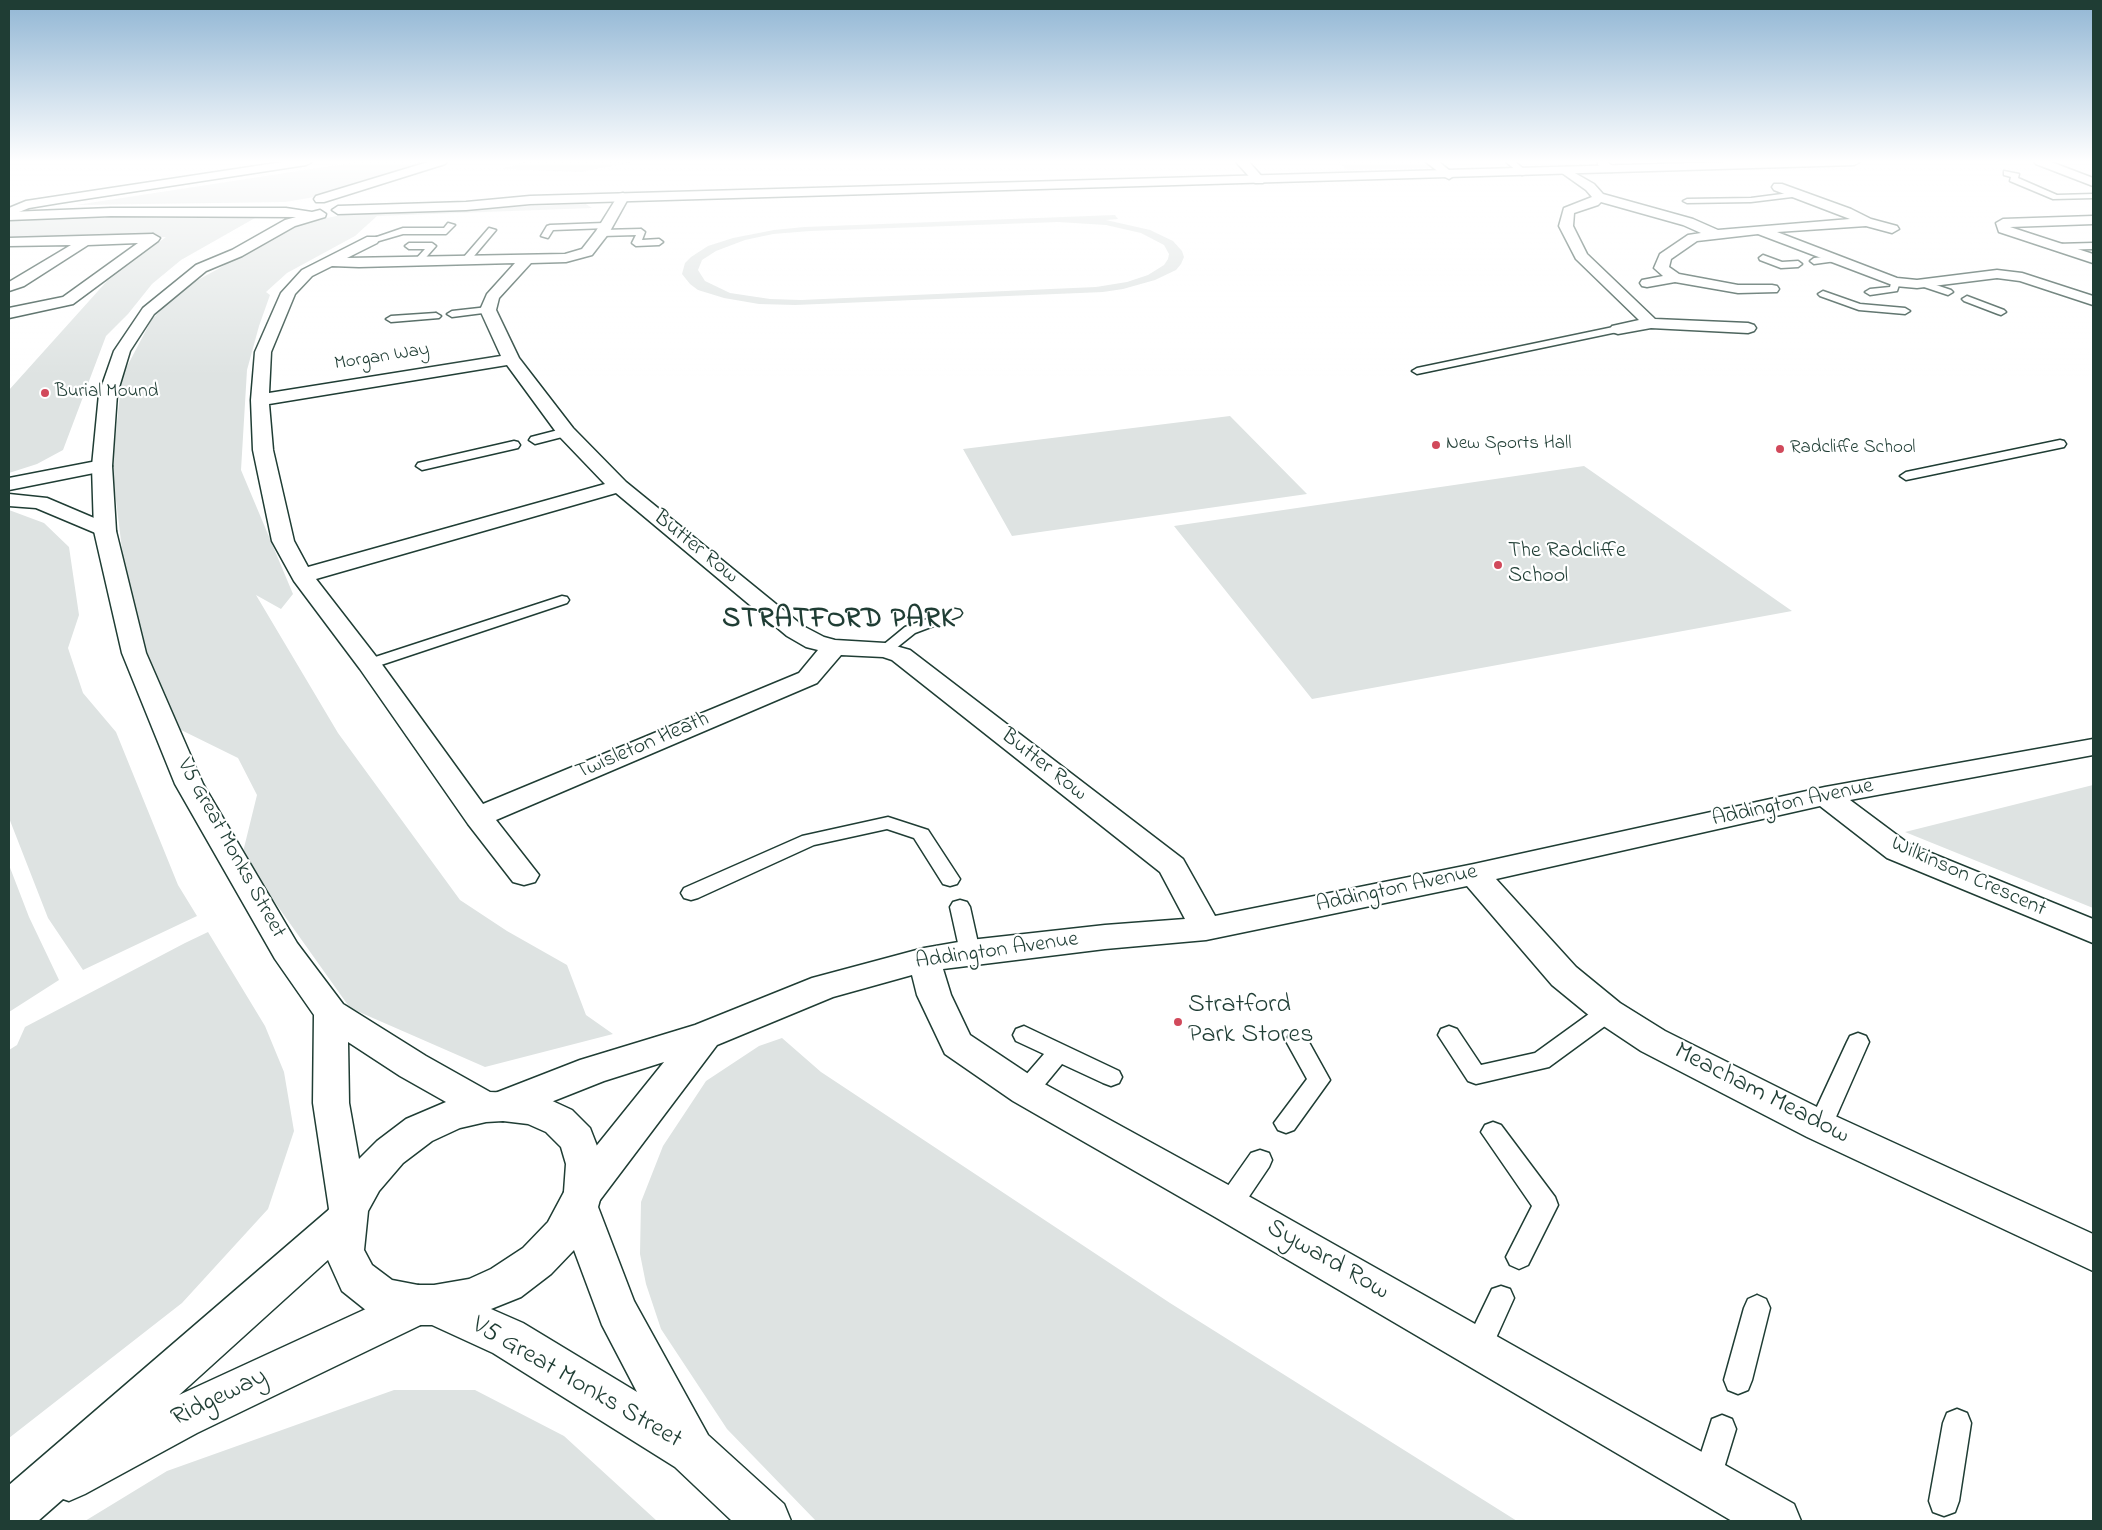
<!DOCTYPE html>
<html>
<head>
<meta charset="utf-8">
<style>
	body { margin:0 }
	#map { position:relative; width:2102px; height:1530px; overflow:hidden; background:#fff; font-family:"Indie Flower",sans-serif }
	canvas { display:block }
	.frame { position:absolute; inset:0; border:10px solid #1f3d34; pointer-events:none }
</style>
</head>
<body>
<div id="map">
<canvas width="2102" height="1530"></canvas>
<div class="frame"></div>
</div>
<script>
const c = document.querySelector('canvas').getContext('2d');
c.lineJoin = 'round';
function paint(path, color) {
  c.fillStyle = color;
  c.fill(path, 'evenodd');
}
function toPath(rows) {
  const path = new Path2D();
  for (const r of rows) {
    path.moveTo(r[0], r[1]);
    for (let i = 2; i < r.length; i += 2) path.lineTo(r[i], r[i + 1]);
  }
  return path;
}
function stroke(path, color, width, dash) {
  c.strokeStyle = color;
  c.lineWidth = width;
  c.lineCap = dash ? 'butt' : 'round';
  c.setLineDash(dash || []);
  c.stroke(path);
}
function label(font, color, halo, rows, align = 'center') {
  c.font = font + ' "Indie Flower",sans-serif';
  c.lineWidth = 4.5;
  c.setLineDash([]);
  c.textBaseline = 'middle';
  c.strokeStyle = halo;
  c.fillStyle = color;
  for (const [text, x, y, turn = 0] of rows) {
    c.save();
    c.translate(x, y);
    c.rotate((+turn || 0) * Math.PI / 180);
    c.textAlign = isNaN(turn) ? turn : align;
    if (halo) c.strokeText(text, 0, 0);
    c.fillText(text, 0, 0);
    c.restore();
  }
}
const green = toPath([
	[357,162,421,162,327,195,285,202,76,205],
	[525,162,632,162,581,172,502,169],
	[1339,162,1424,162,1431,168,1347,170],
	[586,204,592,208,377,216,355,236,287,273,266,292,270,295,259,326,247,370,241,470,293,594,281,609,256,595,338,733,460,900,507,931,567,965,586,1015,613,1034,485,1067,350,1008,242,856,257,795,238,758,175,727,129,606,112,468,122,376,152,319,183,288,218,269,275,234,300,223,358,212],
	[1115,215,1118,219,1106,220,1150,230,1173,241,1182,251,1184,257,1181,264,1176,270,1155,280,1123,289,1103,292,795,305,759,304,724,298,698,290,690,284,682,274,685,263,691,257,708,246,733,238,774,230,804,227],
	[1058,222,1106,225,1141,233,1164,245,1169,254,1168,259,1164,265,1148,275,1127,282,1096,287,801,300,770,299,730,293,705,281,698,270,702,260,716,251,745,240,773,234,810,231],
	[242,216,255,218,181,260,152,284,128,314,106,336,63,450,37,464,9,473,9,390,107,281,166,237,9,242,9,219],
	[1230,416,1307,494,1012,536,963,449],
	[1584,466,1792,611,1312,699,1174,526],
	[9,510,44,523,69,547,79,615,68,648,83,693,116,732,178,885,197,916,83,970,48,918,9,818],
	[2093,785,2093,908,1905,832],
	[9,865,29,917,59,980,9,1012],
	[208,932,265,1026,284,1072,294,1131,268,1209,182,1303,9,1438,9,1050,17,1045,25,1027,185,943],
	[782,1038,821,1072,1170,1303,1517,1521,816,1521,727,1429,661,1329,646,1284,640,1254,641,1202,663,1146,706,1081,759,1046],
	[394,1390,475,1390,564,1436,657,1521,85,1521,167,1471]
]);
const service = toPath([
	[1506,162,1515,162,1529,173,1522,175,1506,162],
	[1598,162,1607,162,1618,170,1611,172,1598,165,1598,162],
	[2004,171,2019,174,2018,178,2057,195,2093,194,2093,198,2053,199,2010,181,2011,177,2004,175,2004,171],
	[1797,192,1800,192,1800,196,1751,202,1687,203,1683,201,1687,199,1751,198,1797,192],
	[448,223,455,225,446,234,403,234,372,243,368,240,403,228,444,228,448,223],
	[604,223,608,226,607,228,553,230,548,238,541,236,547,226,550,225,604,223],
	[489,228,496,230,469,262,463,262,463,258,489,228],
	[641,229,645,232,642,240,659,239,663,242,659,245,636,246,632,243,636,235,602,236,598,233,602,230,641,229],
	[432,243,436,246,421,263,418,264,414,261,425,249,409,249,405,246,409,243,432,243],
	[2093,243,2093,249,2056,250,2052,247,2056,244,2093,243],
	[1763,255,1782,262,1798,261,1802,264,1798,267,1781,268,1760,260,1759,258,1763,255],
	[1833,256,1836,257,1836,261,1814,264,1810,261,1814,258,1833,256],
	[1895,279,1900,282,1897,291,1870,295,1865,292,1870,289,1890,287,1892,280,1895,279],
	[1924,281,1951,290,1953,292,1948,295,1921,286,1921,282,1924,281],
	[1823,291,1860,304,1905,308,1910,311,1905,314,1859,310,1820,296,1818,294,1823,291],
	[1967,296,2004,310,2006,312,2001,315,1998,314,1964,301,1962,299,1967,296],
	[488,307,491,308,491,312,452,317,447,314,452,311,488,307],
	[436,313,441,316,439,318,391,322,386,319,391,316,436,313],
	[1618,326,1623,329,1622,331,1417,374,1412,371,1417,368,1618,326],
	[566,428,572,432,570,435,535,444,529,440,531,437,566,428],
	[2060,440,2064,441,2066,444,2064,447,1906,480,1900,476,1906,472,2060,440],
	[514,441,518,442,520,445,518,448,422,470,416,466,418,463,514,441],
	[562,596,567,597,569,600,567,603,369,669,363,667,361,664,363,661,562,596],
	[955,609,960,610,962,613,960,616,915,633,890,653,880,653,877,650,905,627,955,609],
	[888,817,928,830,960,879,957,884,950,886,943,884,914,838,887,829,814,845,698,898,691,900,684,898,681,893,684,888,802,836,888,817],
	[960,900,967,902,970,907,980,952,977,957,970,960,963,957,960,952,950,907,953,902,960,900],
	[1608,1004,1616,1006,1619,1012,1616,1018,1549,1067,1476,1084,1468,1081,1438,1035,1441,1029,1449,1026,1457,1029,1481,1065,1535,1053,1600,1006,1608,1004],
	[1024,1026,1119,1071,1122,1077,1119,1083,1111,1086,1103,1083,1062,1064,1034,1098,1026,1100,1018,1098,1014,1091,1018,1084,1044,1054,1016,1041,1013,1035,1016,1029,1024,1026],
	[1297,1032,1305,1035,1330,1080,1294,1130,1286,1133,1278,1130,1274,1123,1307,1079,1286,1041,1289,1035,1297,1032],
	[1858,1033,1866,1036,1869,1042,1832,1126,1828,1133,1820,1136,1812,1133,1808,1126,1847,1042,1850,1036,1858,1033],
	[1493,1122,1501,1125,1555,1197,1558,1205,1528,1265,1519,1269,1510,1265,1506,1257,1532,1206,1481,1132,1485,1125,1493,1122],
	[1260,1150,1269,1153,1272,1160,1269,1167,1238,1213,1229,1216,1220,1213,1217,1205,1220,1197,1251,1153,1260,1150],
	[1501,1286,1510,1289,1514,1298,1487,1358,1477,1362,1467,1358,1463,1349,1492,1289,1501,1286],
	[1757,1295,1766,1299,1770,1308,1752,1380,1748,1390,1738,1394,1728,1390,1724,1380,1744,1308,1748,1299,1757,1295],
	[1957,1409,1967,1413,1971,1423,1959,1501,1955,1512,1944,1516,1933,1512,1929,1501,1943,1423,1947,1413,1957,1409],
	[1722,1415,1732,1419,1736,1429,1717,1491,1707,1496,1697,1491,1692,1481,1712,1419,1722,1415]
]);
const minor = toPath([
	[282,162,312,162,306,165,59,203,29,208,9,216,9,208,26,201,282,162],
	[1236,162,1249,162,1265,180,1263,183,1255,183,1236,162],
	[1426,162,1439,162,1455,175,1449,179,1445,177,1426,162],
	[2034,162,2051,162,2093,178,2093,186,2036,164,2034,162],
	[1566,168,1594,184,1603,194,1693,219,1718,230,1850,219,1774,190,1772,187,1774,184,1782,184,1851,209,1871,219,1897,226,1899,229,1892,233,1866,226,1777,232,1897,278,1917,280,1997,270,2022,273,2093,296,2093,305,2020,281,1997,278,1917,288,1895,286,1758,234,1697,241,1671,259,1669,267,1679,274,1738,285,1772,285,1777,286,1779,289,1777,292,1738,293,1675,282,1647,287,1642,286,1640,283,1642,280,1663,276,1654,268,1660,254,1688,235,1701,233,1683,225,1601,202,1598,205,1574,213,1573,226,1587,254,1655,319,1748,323,1754,325,1756,328,1754,331,1748,333,1651,328,1618,334,1612,332,1610,329,1612,326,1639,320,1576,259,1559,226,1564,208,1592,197,1586,190,1562,173,1560,171,1566,168],
	[623,193,629,197,609,233,592,255,566,262,531,263,499,298,496,310,519,358,573,428,626,482,803,626,824,637,835,640,885,643,910,650,1183,859,1215,916,1474,864,1825,787,2093,739,2093,755,1850,800,1909,844,2093,919,2093,943,1887,858,1820,806,1496,879,1576,967,1620,1003,1665,1031,1833,1115,2093,1234,2093,1271,1807,1137,1641,1051,1596,1021,1552,985,1467,886,1206,940,1105,949,943,969,951,995,970,1035,1039,1081,1243,1193,1794,1504,1801,1521,1732,1521,1215,1217,1013,1101,945,1054,917,995,912,975,833,997,717,1045,597,1204,583,1209,569,1204,564,1192,569,1180,664,1062,604,1081,503,1121,490,1117,485,1106,490,1095,580,1060,695,1025,812,978,924,948,970,940,1105,925,1185,919,1160,872,892,660,883,657,841,655,817,683,496,820,539,875,535,882,524,885,513,882,468,824,360,669,294,581,272,541,253,450,251,400,255,352,281,293,302,270,367,237,377,237,379,240,377,243,347,258,565,254,582,249,596,231,619,194,623,193],
	[515,263,487,294,480,310,501,356,269,393,271,352,295,294,312,276,332,266,359,267,515,263],
	[507,365,559,436,605,484,308,567,294,541,273,450,269,404,507,365],
	[616,493,787,636,806,647,818,650,799,673,483,804,378,659,316,579,616,493],
	[2093,216,2093,224,2010,227,2093,254,2093,263,1999,232,1996,223,2003,219,2093,216],
	[153,234,160,238,158,241,73,304,9,318,9,308,63,297,138,243,88,245,24,286,9,291,9,282,71,245,9,246,9,238,153,234],
	[102,460,109,462,112,466,109,470,9,490,9,478,102,460],
	[9,494,47,498,113,526,116,531,113,536,105,537,36,508,9,506,9,494],
	[346,1201,360,1207,366,1219,360,1231,179,1395,418,1285,433,1291,439,1305,433,1319,197,1433,85,1494,69,1501,63,1499,38,1521,9,1521,9,1485,332,1207,346,1201]
]);
const tertiary = toPath([
	[428,162,447,162,445,164,324,202,316,202,314,199,316,196,428,162],
	[1728,162,1860,162,1854,165,530,204,466,210,338,214,332,210,338,206,466,202,530,196,1728,162],
	[111,208,286,208,312,212,320,210,326,214,325,217,295,226,242,256,206,271,154,314,130,351,117,394,112,466,116,531,146,653,203,784,297,943,343,1004,426,1056,490,1092,533,1094,546,1098,572,1110,590,1128,604,1164,602,1192,598,1207,634,1301,708,1435,784,1504,791,1521,732,1521,675,1467,493,1353,432,1325,418,1325,382,1316,367,1311,342,1291,324,1251,326,1219,329,1209,313,1103,314,1015,275,959,175,784,122,653,94,531,92,466,99,394,114,351,143,308,196,265,232,250,285,220,296,217,111,216,9,220,9,212,111,208],
	[348,1042,400,1076,446,1102,406,1119,377,1141,359,1159,349,1103,348,1042],
	[503,1121,528,1124,546,1132,561,1147,566,1164,564,1192,548,1222,523,1248,491,1269,469,1279,434,1285,418,1285,392,1280,372,1265,364,1250,368,1211,379,1191,403,1163,432,1141,460,1128,486,1122,503,1121],
	[574,1250,602,1325,637,1392,523,1323,491,1309,521,1297,551,1274,574,1250]
]);
const markers = [
	[45,393,5,"#d1495b"],
	[1436,445,5,"#d1495b"],
	[1780,449,5,"#d1495b"],
	[1498,565,5,"#d1495b"],
	[1178,1022,5,"#d1495b"]
];
const farStreetnames = [
	["Morgan Way",382,358,-9]
];
const farPoinames = [
	["Burial Mound",55,393],
	["New Sports Hall",1446,445],
	["Radcliffe School",1790,449]
];
const streetNames = [
	["Butter Row",695,548,39],
	["Twisleton Heath",643,747,-23],
	["Butter Row",1043,766,38],
	["Addington Avenue",1793,804,-12],
	["V5 Great Monks Street",230,849,61],
	["Wilkinson Crescent",1968,878,24],
	["Addington Avenue",1397,890,-12],
	["Addington Avenue",997,952,-8]
];
const poiNames = [
	["The Radcliffe",1508,552],
	["School",1508,577]
];
const nearPoinames = [
	["Stratford",1188,1007],
	["Park Stores",1188,1037]
];
const nearStreetnames = [
	["Meacham Meadow",1761,1095,27],
	["Syward Row",1327,1261,30],
	["V5 Great Monks Street",576,1384,30],
	["Ridgeway",220,1399,-26]
];
const districtNames = [
	["STRATFORD PARK",839,621]
];
paint(green, '#dee3e2');
stroke(service, '#1f3d34', 3);
stroke(minor, '#1f3d34', 3);
stroke(tertiary, '#1f3d34', 3);
paint(service, '#fff');
paint(minor, '#fff');
paint(tertiary, '#fff');
const sky = c.createLinearGradient(0, 0, 0, 376);
sky.addColorStop(0, '#91b6d4');
sky.addColorStop(0.43, '#fff');
sky.addColorStop(1, '#ffffff00');
c.fillStyle = sky;
c.fillRect(0, 0, 2102, 376);
for (const [x, y, r, color] of markers) {
  const dot = new Path2D();
  dot.arc(x, y, r, 0, 2 * Math.PI);
  c.fillStyle = color;
  c.fill(dot);
  stroke(dot, '#fff', 2);
}
label('19px', '#1f3d34', '#fff', farStreetnames);
label('19px', '#1f3d34', '#fff', farPoinames, 'left');
label('22px', '#1f3d34', '#fff', streetNames);
label('22px', '#1f3d34', '#fff', poiNames, 'left');
label('26px', '#1f3d34', '#fff', nearPoinames, 'left');
label('26px', '#1f3d34', '#fff', nearStreetnames);
c.letterSpacing = '1px';
label('bold 28px', '#1f3d34', '#fff', districtNames);
c.letterSpacing = '0px';
</script>
</body>
</html>
